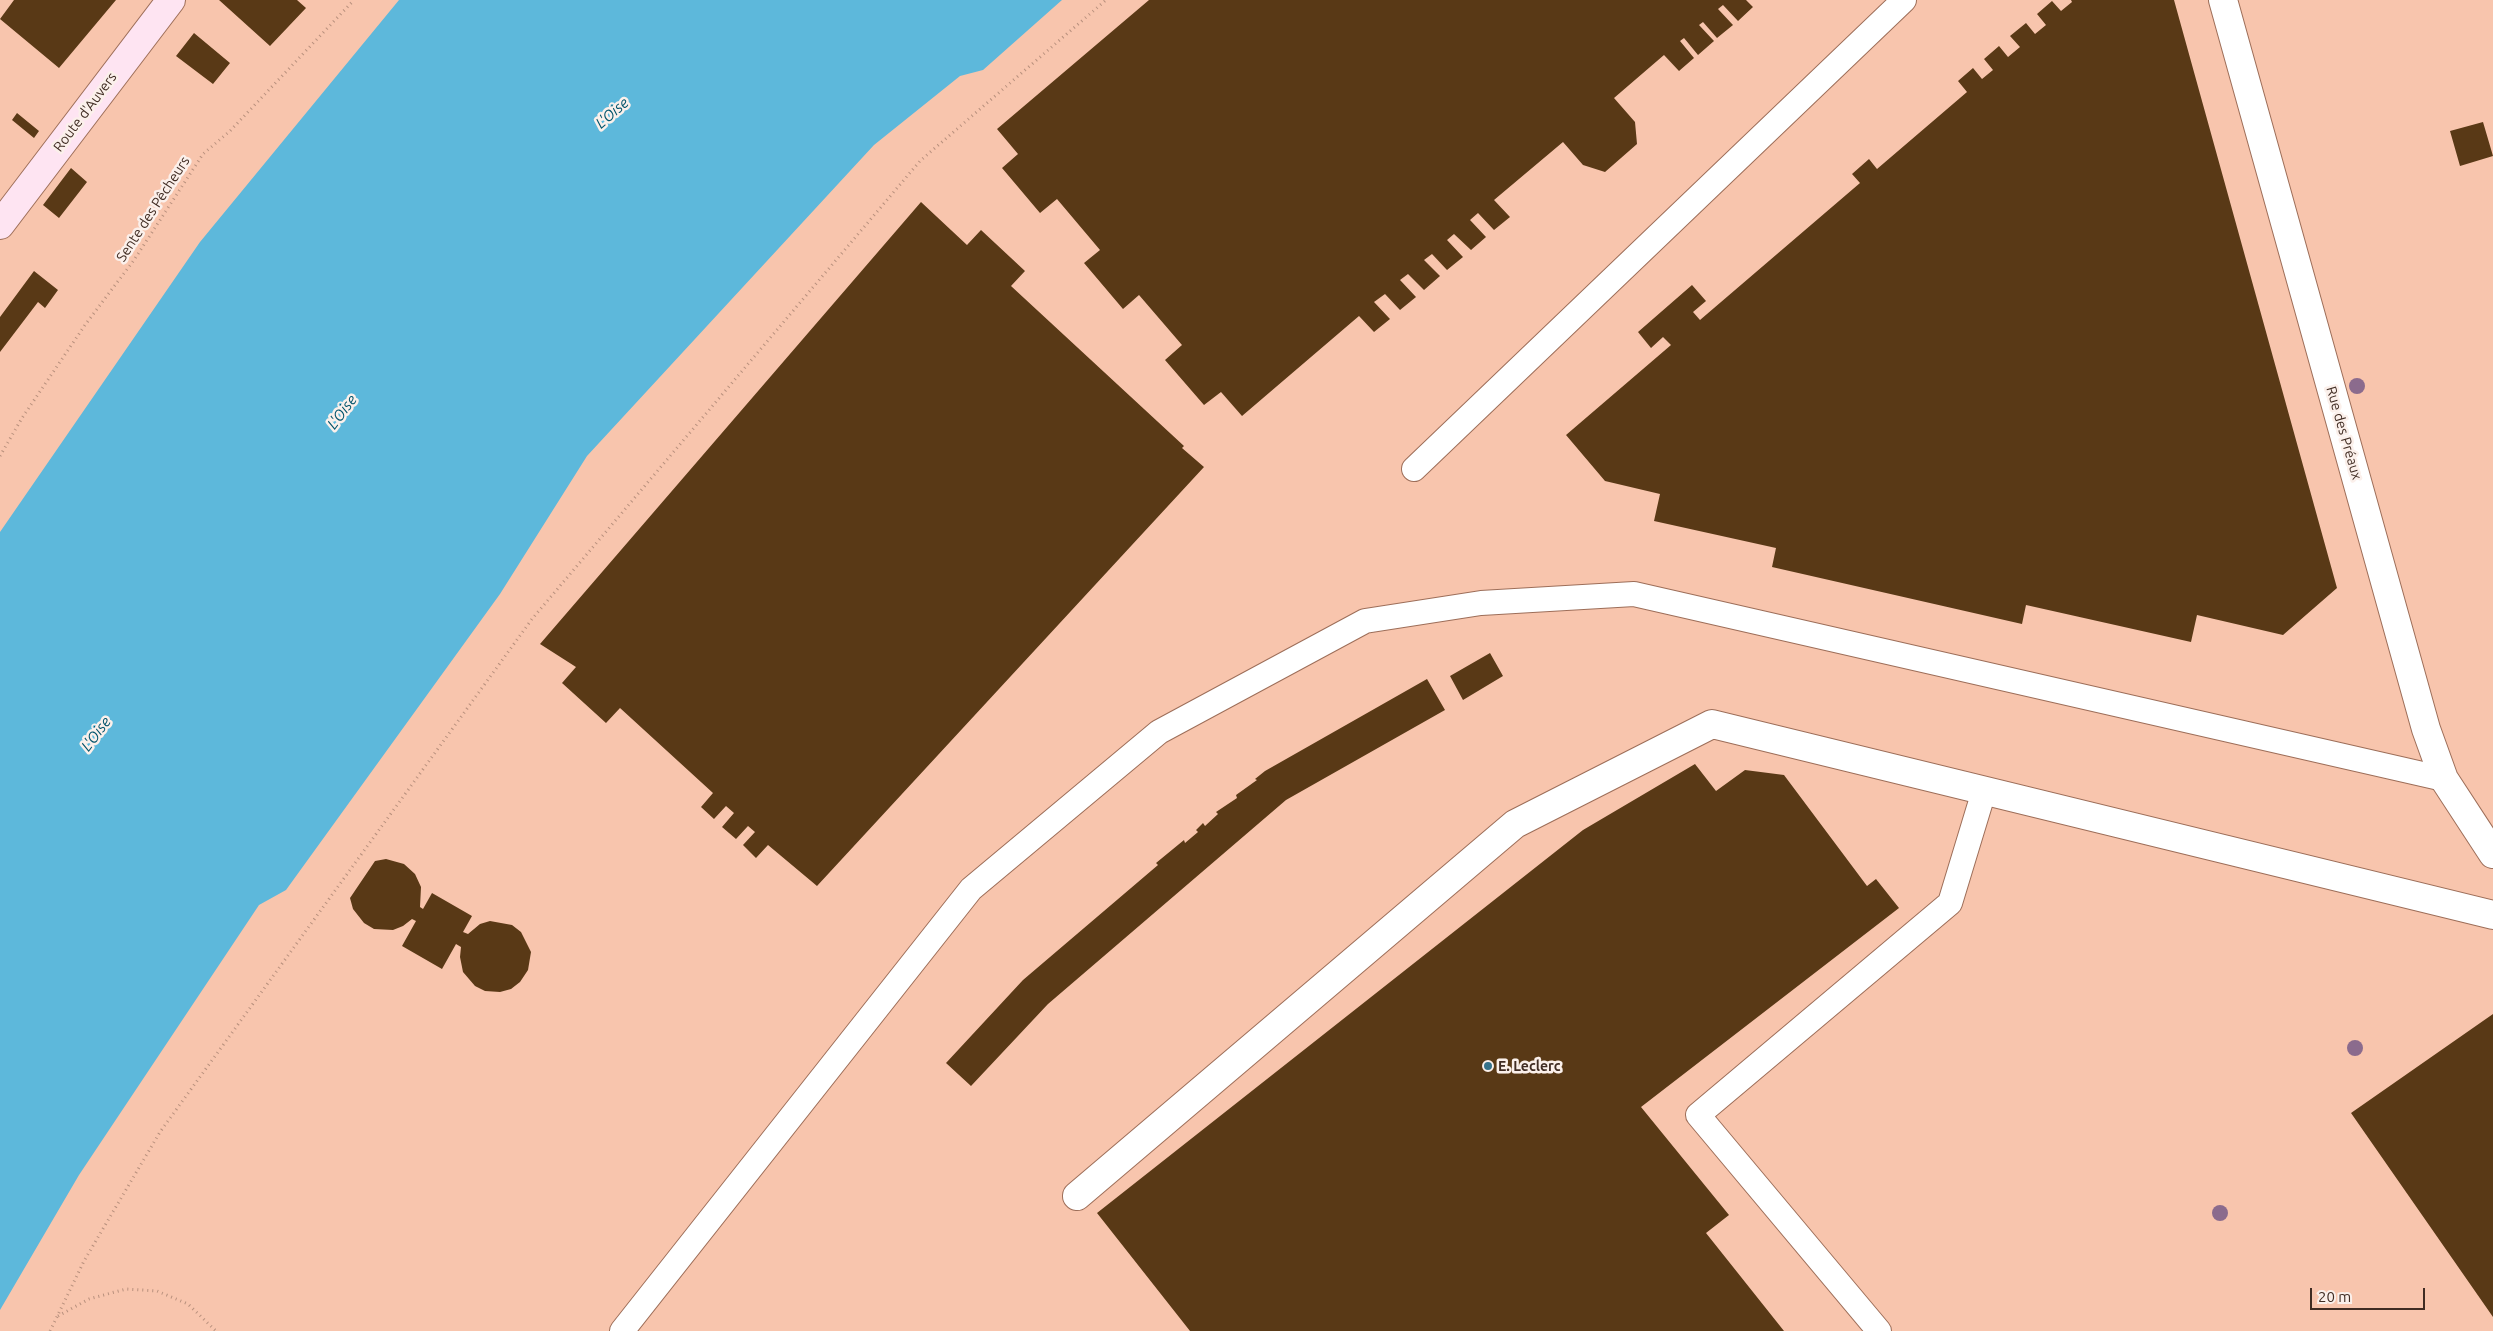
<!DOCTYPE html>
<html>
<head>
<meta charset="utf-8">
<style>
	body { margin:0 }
	#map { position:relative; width:2493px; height:1331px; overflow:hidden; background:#f8c5ad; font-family:Ubuntu,sans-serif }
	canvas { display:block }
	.scale { position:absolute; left:2310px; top:1288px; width:115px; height:22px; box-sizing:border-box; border:2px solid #402c23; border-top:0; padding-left:6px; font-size:15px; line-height:18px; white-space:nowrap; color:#402c23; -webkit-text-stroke:4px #fbf0eb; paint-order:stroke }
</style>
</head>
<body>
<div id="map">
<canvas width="2493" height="1331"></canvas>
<div class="scale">20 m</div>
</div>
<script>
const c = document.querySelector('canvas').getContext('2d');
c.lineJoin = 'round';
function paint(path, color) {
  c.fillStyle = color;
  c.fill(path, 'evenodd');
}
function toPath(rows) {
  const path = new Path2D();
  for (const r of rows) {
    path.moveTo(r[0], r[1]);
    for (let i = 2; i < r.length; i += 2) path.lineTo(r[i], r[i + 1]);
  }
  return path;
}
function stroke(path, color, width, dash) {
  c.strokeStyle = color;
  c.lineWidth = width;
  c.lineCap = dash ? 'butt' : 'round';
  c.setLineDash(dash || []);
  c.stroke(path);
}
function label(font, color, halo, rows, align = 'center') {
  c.font = font + ' Ubuntu,sans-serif';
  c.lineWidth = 5;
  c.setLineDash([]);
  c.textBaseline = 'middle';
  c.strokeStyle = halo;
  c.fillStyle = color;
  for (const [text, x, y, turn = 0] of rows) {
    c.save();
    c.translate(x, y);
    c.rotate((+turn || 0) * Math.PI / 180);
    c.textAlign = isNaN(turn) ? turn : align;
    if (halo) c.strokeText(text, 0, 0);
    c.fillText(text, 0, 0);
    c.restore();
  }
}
const water = toPath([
	[399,0,1062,0,983,70,960,76,874,145,587,456,500,594,286,890,259,905,79,1175,0,1310,0,532,200,242]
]);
const building = toPath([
	[14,0,116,0,59,68,0,19],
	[219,0,297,0,306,8,270,46],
	[1149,0,1746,0,1753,7,1738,21,1723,5,1718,9,1733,25,1717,38,1703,22,1699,25,1714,41,1698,55,1684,38,1680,41,1694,58,1679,71,1664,55,1614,98,1635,122,1637,144,1605,172,1583,165,1563,142,1494,200,1510,217,1494,230,1478,213,1470,220,1486,237,1471,250,1454,234,1447,240,1463,257,1447,270,1432,254,1424,260,1440,276,1424,290,1408,274,1400,280,1416,297,1400,310,1385,294,1374,302,1390,319,1374,332,1359,316,1242,416,1221,392,1204,405,1165,360,1182,345,1139,295,1123,309,1084,263,1100,250,1057,199,1040,213,1002,168,1018,154,997,129],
	[2071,0,2174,0,2337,588,2283,635,2197,615,2191,642,2026,605,2022,624,1772,567,1776,548,1654,521,1660,494,1605,481,1566,435,1671,345,1663,337,1651,348,1638,332,1692,285,1706,301,1693,312,1700,320,1860,183,1852,174,1869,159,1877,169,1967,92,1958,81,1973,68,1982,79,1993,70,1984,59,1999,46,2008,57,2020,47,2010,36,2026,23,2035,34,2046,25,2037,14,2052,1,2061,11,2072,2],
	[194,33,230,63,213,84,176,56],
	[17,113,39,131,34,138,12,120],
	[2483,122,2493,156,2460,166,2450,131],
	[71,168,87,182,59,218,43,205],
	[921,202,967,245,981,230,1025,271,1011,286,1184,446,1182,448,1204,467,817,886,768,845,756,858,743,845,755,832,748,826,736,839,722,827,734,813,726,806,714,819,701,807,713,793,620,708,606,723,562,683,576,667,540,644],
	[34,271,58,290,45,308,38,302,0,352,0,317],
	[1490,653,1503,676,1463,700,1450,676],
	[1427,679,1445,710,1286,800,1048,1004,971,1086,946,1063,1023,980,1158,865,1156,863,1184,840,1185,843,1198,832,1196,830,1203,823,1205,826,1218,814,1216,812,1237,798,1236,795,1257,780,1255,779,1265,771],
	[1695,764,1716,791,1745,770,1784,775,1867,886,1876,879,1899,908,1641,1107,1729,1215,1706,1233,1784,1331,1190,1331,1097,1213,1583,830],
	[386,859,404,864,415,874,421,887,420,907,423,909,432,893,472,916,463,932,468,934,480,924,490,921,512,925,521,932,531,952,528,970,520,982,511,989,500,992,485,991,475,986,463,972,460,957,461,947,456,944,442,969,402,946,416,921,412,919,403,926,393,930,374,929,364,923,353,909,350,898,375,861],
	[2493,1014,2493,1317,2351,1113]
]);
const path = toPath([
	[0,456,22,418,85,325,134,260,203,154,230,131,354,0],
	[58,1316,89,1299,126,1289,157,1291,188,1304,216,1331],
	[50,1331,84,1261,160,1132,532,619,920,161,1106,0]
]);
const lane = toPath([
	[1414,469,1904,0],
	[622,1331,971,889,1159,732,1365,621,1481,603,1634,594,2444,779],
	[1879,1331,1698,1115,1950,903,1984,791]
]);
const street = toPath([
	[2223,0,2426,729,2444,779,2493,854],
	[1077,1196,1515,824,1712,724,2493,915]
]);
const secondary = toPath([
	[0,225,171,0]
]);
const trees = [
	[2357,386],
	[2355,1048],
	[2220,1213]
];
const markers = [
	[1488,1066,5,"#36728a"]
];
const streetNames = [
	["Route d'Auvers",85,112,-53],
	["Sente des Pêcheurs",153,209,-57],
	["Rue des Préaux",2344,433,74]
];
const poiNames = [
	["E. Leclerc",1498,1066]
];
const waterNames = [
	["L'Oise",612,113,-41],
	["L'Oise",342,412,-53],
	["L'Oise",96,734,-53]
];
paint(water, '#5db8db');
paint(building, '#593916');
stroke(lane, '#9d6e59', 26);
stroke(street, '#9d6e59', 30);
stroke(secondary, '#9d6e59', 30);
stroke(path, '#b8907d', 3, [1, 4]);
stroke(lane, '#fff', 24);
stroke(street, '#fff', 28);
stroke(secondary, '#fee4f2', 28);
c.fillStyle = '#8b6b8d';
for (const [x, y] of trees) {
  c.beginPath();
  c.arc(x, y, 8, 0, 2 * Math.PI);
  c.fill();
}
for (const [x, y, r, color] of markers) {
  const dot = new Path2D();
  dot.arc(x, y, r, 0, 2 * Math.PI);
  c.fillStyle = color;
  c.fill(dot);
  stroke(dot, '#fbf0eb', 2);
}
label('14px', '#402c23', '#fbf0eb', streetNames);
label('bold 14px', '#402c23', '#fbf0eb', poiNames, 'left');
label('italic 15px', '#00536b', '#fbf0eb', waterNames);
</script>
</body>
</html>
